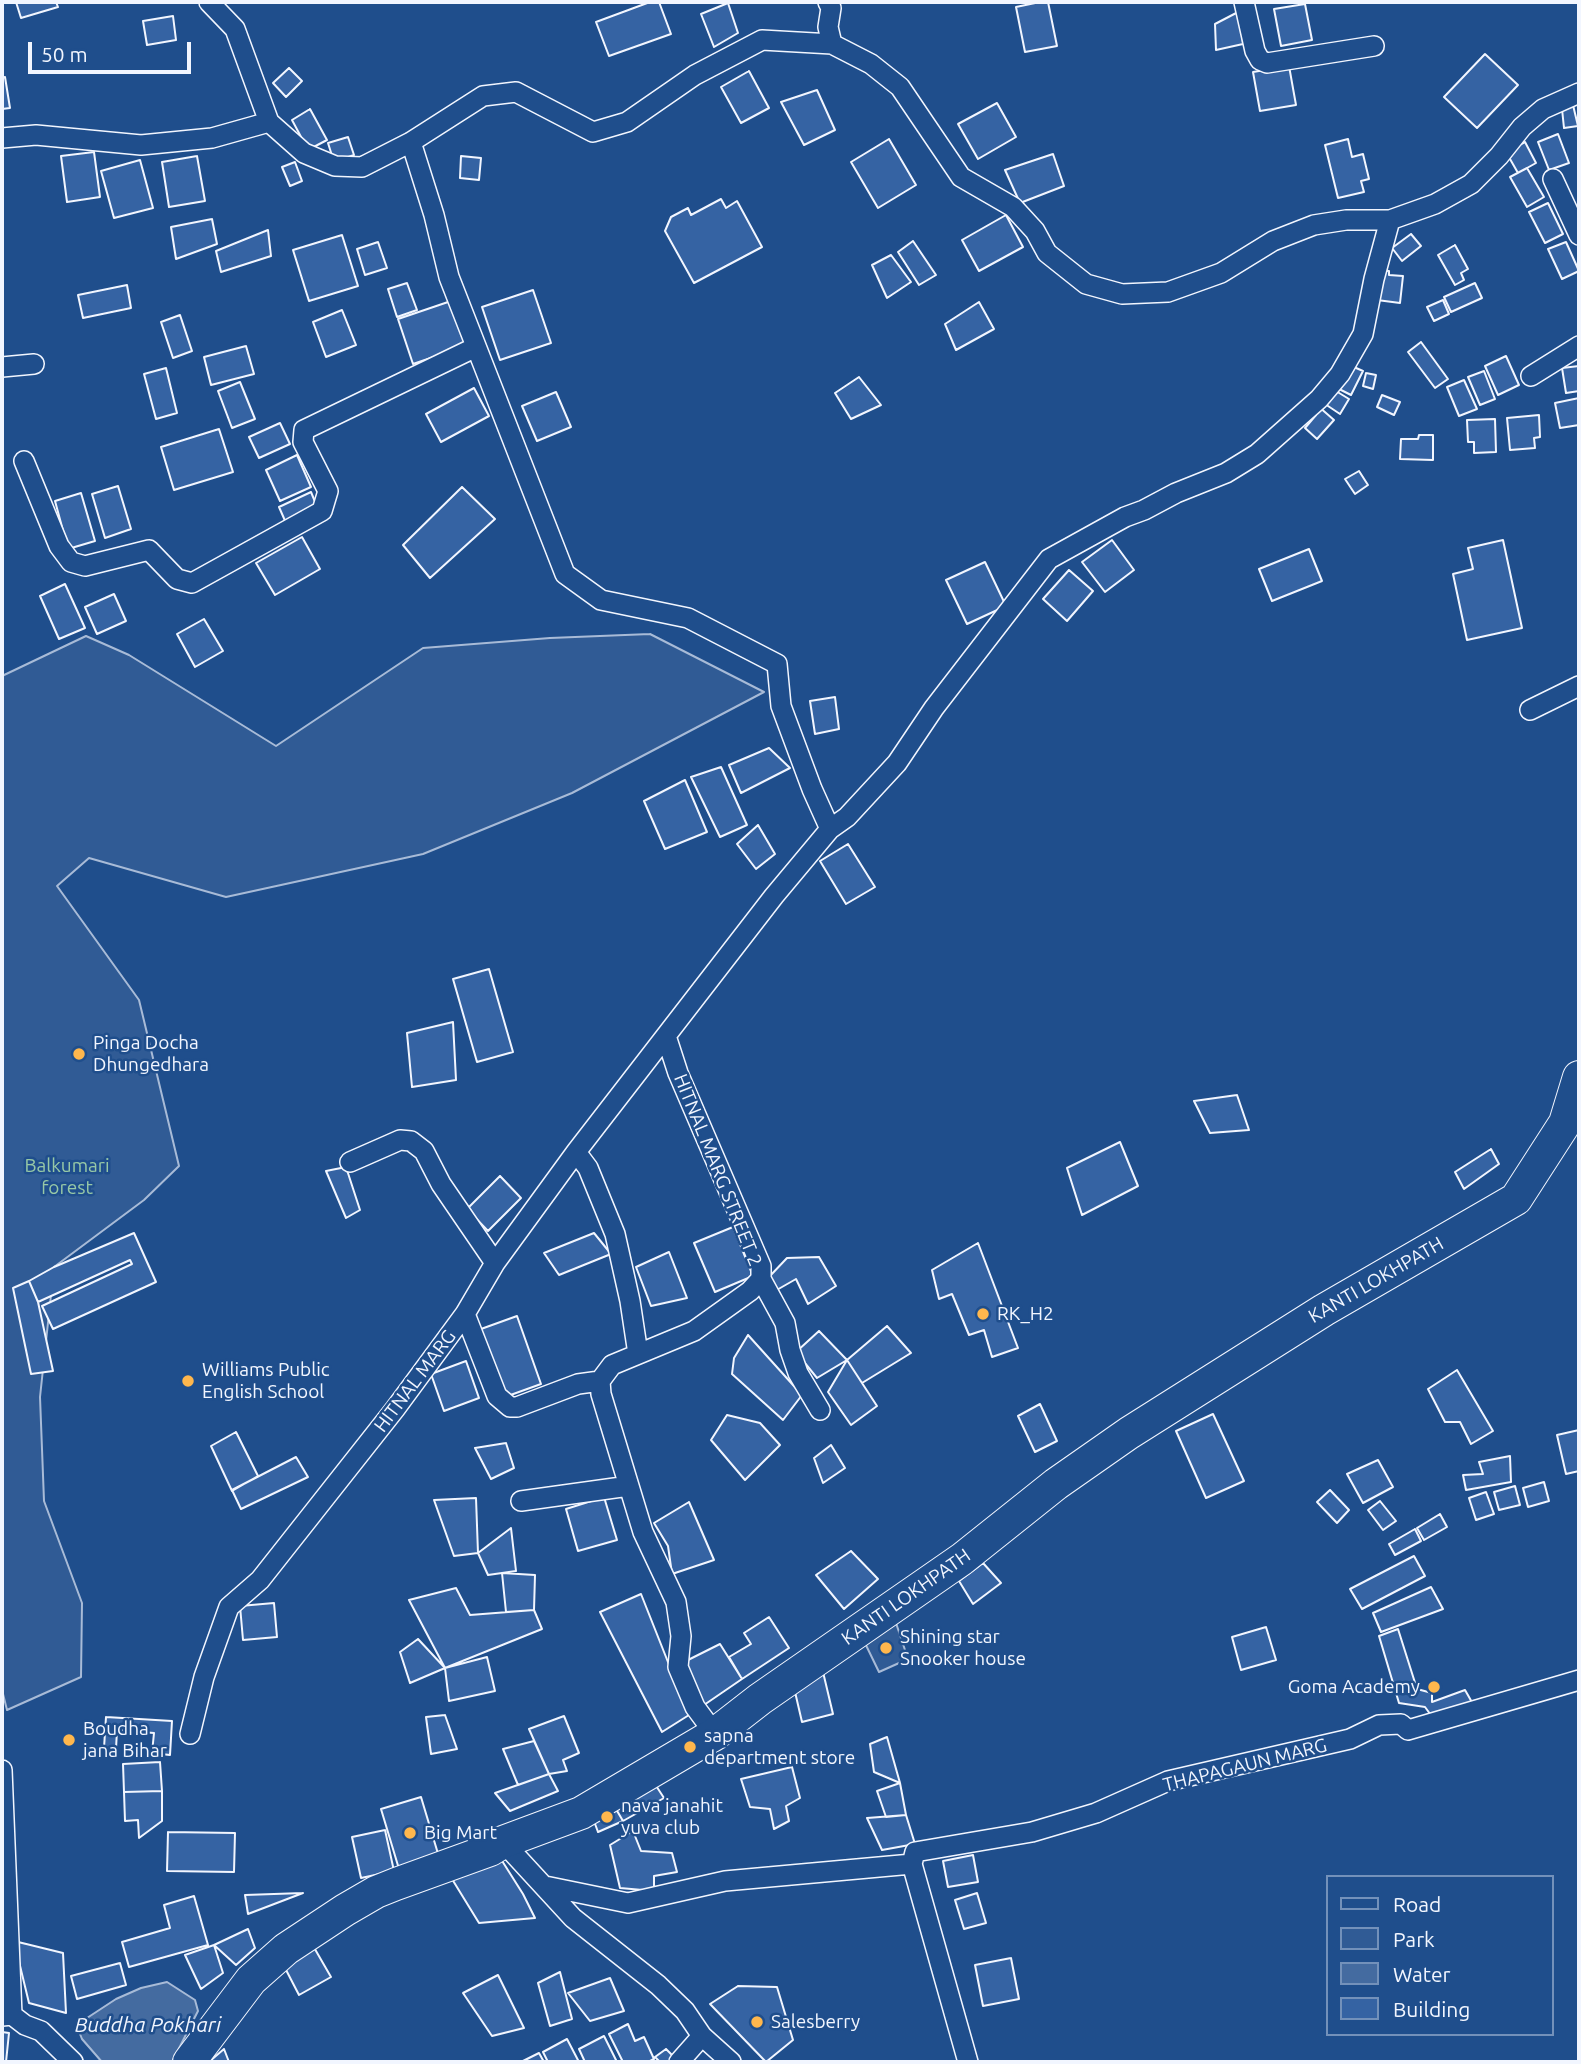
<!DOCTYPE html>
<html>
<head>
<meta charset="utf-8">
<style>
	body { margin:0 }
	#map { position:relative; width:1581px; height:2064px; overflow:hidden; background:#1f4e8c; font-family:Ubuntu,sans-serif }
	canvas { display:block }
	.frame { position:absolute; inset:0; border:4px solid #f2f6ff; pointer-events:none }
	.legend { position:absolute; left:1326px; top:1875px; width:228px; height:161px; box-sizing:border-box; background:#1f4e8c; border:2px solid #7391ba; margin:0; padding:9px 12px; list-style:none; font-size:21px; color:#f2f6ff }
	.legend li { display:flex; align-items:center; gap:14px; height:35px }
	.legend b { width:35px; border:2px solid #7391ba }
	.scale { position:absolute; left:28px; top:42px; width:163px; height:32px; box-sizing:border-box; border:4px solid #f2f6ff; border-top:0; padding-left:9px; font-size:21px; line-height:24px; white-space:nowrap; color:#f2f6ff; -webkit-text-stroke:5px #1f4e8c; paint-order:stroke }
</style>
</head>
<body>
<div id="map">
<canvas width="1581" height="2064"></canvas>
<div class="frame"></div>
<ul class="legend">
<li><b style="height:9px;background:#1f4e8c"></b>Road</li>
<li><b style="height:19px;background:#305b95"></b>Park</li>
<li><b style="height:19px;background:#446ba0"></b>Water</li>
<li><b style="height:19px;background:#3563a3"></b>Building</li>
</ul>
<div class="scale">50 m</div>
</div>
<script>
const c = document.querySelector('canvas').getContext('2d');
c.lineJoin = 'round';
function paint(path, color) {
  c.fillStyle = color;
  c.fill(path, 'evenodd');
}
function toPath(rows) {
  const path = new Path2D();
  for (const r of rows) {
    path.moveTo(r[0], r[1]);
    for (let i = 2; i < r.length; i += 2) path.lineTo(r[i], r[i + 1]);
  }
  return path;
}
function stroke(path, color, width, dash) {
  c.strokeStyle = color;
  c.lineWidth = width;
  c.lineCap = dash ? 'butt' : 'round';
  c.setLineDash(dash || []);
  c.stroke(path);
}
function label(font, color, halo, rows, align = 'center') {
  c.font = font + ' Ubuntu,sans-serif';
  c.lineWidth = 5;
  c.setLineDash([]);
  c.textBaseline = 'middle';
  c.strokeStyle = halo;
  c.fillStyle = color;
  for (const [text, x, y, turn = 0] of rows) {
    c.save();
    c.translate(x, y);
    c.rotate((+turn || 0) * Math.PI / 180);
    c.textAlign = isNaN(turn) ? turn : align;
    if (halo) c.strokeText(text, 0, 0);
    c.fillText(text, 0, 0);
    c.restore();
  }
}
const green = toPath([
	[650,634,764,692,572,793,423,854,226,897,89,858,57,886,139,1000,179,1166,144,1200,54,1267,40,1397,44,1501,82,1603,81,1677,7,1710,2,1690,2,676,86,636,129,655,276,746,423,648,550,638,650,634],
	[895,1620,908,1659,879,1672,862,1637,895,1620]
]);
const water = toPath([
	[167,1982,195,2000,198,2011,172,2062,102,2062,82,2039,78,2029,87,2018,116,1999,141,1988,167,1982]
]);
const building = toPath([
	[16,2,56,2,58,7,21,18,16,2],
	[650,2,659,2,671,34,609,56,596,22,650,2],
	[1040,2,1048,2,1057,46,1025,52,1016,7,1040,2],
	[728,3,738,33,714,47,701,14,728,3],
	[1305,4,1312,40,1281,46,1274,9,1305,4],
	[1240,11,1243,44,1216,50,1215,24,1240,11],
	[173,16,176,40,147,45,143,21,173,16],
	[1485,54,1518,85,1477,128,1444,97,1485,54],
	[1289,66,1296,105,1260,111,1253,72,1289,66],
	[289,68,302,81,286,97,273,83,289,68],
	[749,71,769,108,741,123,721,87,749,71],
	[5,77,10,108,2,109,2,78,5,77],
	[817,90,835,130,804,145,781,102,817,90],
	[997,103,1016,137,978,159,958,124,997,103],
	[1573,105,1578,126,1564,128,1562,109,1573,105],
	[310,109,327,140,308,150,292,120,310,109],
	[1558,134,1569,163,1549,170,1538,142,1558,134],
	[348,137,354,155,334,162,328,143,348,137],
	[889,139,916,185,878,208,851,162,889,139],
	[1348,139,1352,157,1363,154,1369,179,1361,181,1364,192,1338,198,1325,145,1348,139],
	[1525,142,1536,163,1518,173,1506,152,1525,142],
	[94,152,100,197,67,202,61,156,94,152],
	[1053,154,1064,186,1020,203,1005,170,1053,154],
	[197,156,205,201,169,207,162,162,197,156],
	[461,156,481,158,479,180,460,178,461,156],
	[140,160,153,208,114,218,101,171,140,160],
	[295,162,302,181,290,186,282,167,295,162],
	[1527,168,1544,197,1527,207,1510,177,1527,168],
	[721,199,726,208,737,201,762,247,694,283,665,231,671,217,688,208,691,215,721,199],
	[1548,203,1563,234,1545,243,1529,212,1548,203],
	[1006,215,1023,247,979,271,962,240,1006,215],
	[212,219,217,244,176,259,171,227,212,219],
	[268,230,271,256,221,272,216,251,268,230],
	[1411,234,1421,246,1402,261,1392,248,1411,234],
	[342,235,358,286,309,301,293,250,342,235],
	[913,241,936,275,919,285,898,252,913,241],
	[378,242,387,268,365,275,357,249,378,242],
	[1566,242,1579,271,1562,279,1548,249,1566,242],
	[1455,245,1468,269,1461,273,1464,280,1455,285,1438,255,1455,245],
	[891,255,911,282,887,298,872,265,891,255],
	[1380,270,1389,271,1389,275,1403,276,1400,303,1377,300,1380,270],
	[407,283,417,310,397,317,388,289,407,283],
	[1475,283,1482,298,1451,312,1444,297,1475,283],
	[127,285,131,308,83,318,78,295,127,285],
	[533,290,551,343,500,360,482,307,533,290],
	[1443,300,1449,314,1434,321,1427,307,1443,300],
	[451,301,466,346,413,364,398,319,451,301],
	[979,302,994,329,956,350,945,324,979,302],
	[342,310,356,345,326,357,313,322,342,310],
	[180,315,192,351,173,358,161,322,180,315],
	[1421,342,1448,379,1435,388,1408,352,1421,342],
	[246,346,254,374,211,385,204,357,246,346],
	[1506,356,1519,385,1498,395,1485,366,1506,356],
	[1347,364,1363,371,1351,395,1335,387,1347,364],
	[1579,366,1579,391,1566,393,1562,368,1579,366],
	[166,368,177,413,156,419,144,374,166,368],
	[1484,371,1495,399,1480,405,1468,377,1484,371],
	[1366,373,1376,375,1373,389,1363,386,1366,373],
	[859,377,881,405,851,419,835,393,859,377],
	[1464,380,1477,409,1459,416,1447,387,1464,380],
	[240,382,255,419,232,428,218,391,240,382],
	[474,388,489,416,441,442,426,414,474,388],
	[1331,388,1349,399,1340,414,1322,402,1331,388],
	[556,392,571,427,537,441,522,406,556,392],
	[1382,395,1400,402,1394,415,1377,407,1382,395],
	[1579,398,1579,425,1560,428,1555,403,1579,398],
	[1318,406,1334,420,1317,439,1305,428,1316,415,1312,412,1318,406],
	[1539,415,1540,437,1534,438,1535,448,1510,450,1507,418,1539,415],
	[1495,419,1496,452,1474,453,1474,442,1468,442,1467,420,1495,419],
	[280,423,290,444,259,458,249,437,280,423],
	[219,429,233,472,174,490,161,447,219,429],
	[1419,435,1433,435,1433,460,1400,459,1401,439,1418,439,1419,435],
	[297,455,311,487,280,501,266,470,297,455],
	[1359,471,1368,485,1355,494,1345,479,1359,471],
	[118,486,131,529,105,538,92,494,118,486],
	[462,487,495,519,430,578,403,545,462,487],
	[311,492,318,509,286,523,279,507,311,492],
	[81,493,95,541,68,549,55,501,81,493],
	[302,537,320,569,275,595,256,563,302,537],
	[1112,540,1134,570,1105,592,1082,562,1112,540],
	[1503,540,1522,628,1467,640,1453,574,1473,569,1468,548,1503,540],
	[1309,549,1322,581,1272,601,1259,569,1309,549],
	[985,562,1006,606,967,624,946,580,985,562],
	[1069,570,1093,591,1067,621,1043,599,1069,570],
	[65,584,85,628,59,639,40,596,65,584],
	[114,594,126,621,97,634,85,607,114,594],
	[204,619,223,651,195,667,177,634,204,619],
	[835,697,839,729,815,734,810,701,835,697],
	[769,748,790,768,741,793,729,765,769,748],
	[721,767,747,825,720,837,691,777,721,767],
	[685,780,707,832,665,849,644,801,685,780],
	[758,825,775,854,756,869,737,844,758,825],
	[848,844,875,887,846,904,820,861,848,844],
	[489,969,513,1052,477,1062,453,979,489,969],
	[453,1022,456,1080,412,1087,407,1033,453,1022],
	[1237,1095,1249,1130,1210,1133,1194,1101,1237,1095],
	[1120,1142,1138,1186,1082,1215,1067,1168,1120,1142],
	[1491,1149,1499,1164,1464,1189,1455,1172,1491,1149],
	[346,1167,360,1210,346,1218,326,1171,346,1167],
	[500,1176,521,1198,488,1231,467,1209,500,1176],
	[733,1227,753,1276,715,1292,694,1243,733,1227],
	[134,1233,156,1282,53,1329,42,1306,132,1264,130,1260,38,1302,29,1281,54,1267,134,1233],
	[594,1233,611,1254,559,1275,544,1253,594,1233],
	[978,1243,1018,1348,992,1357,984,1330,969,1335,952,1294,939,1299,932,1270,978,1243],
	[669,1252,687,1298,651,1306,636,1267,669,1252],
	[819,1257,836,1286,808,1304,796,1279,775,1291,769,1277,787,1258,819,1257],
	[29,1281,38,1302,53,1371,31,1374,13,1288,29,1281],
	[517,1316,541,1384,505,1397,481,1329,517,1316],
	[887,1326,911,1353,862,1383,847,1360,887,1326],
	[819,1331,847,1360,817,1378,796,1352,819,1331],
	[748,1335,802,1395,783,1420,732,1374,734,1358,748,1335],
	[847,1360,877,1406,851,1425,828,1392,847,1360],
	[466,1361,479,1398,444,1411,431,1374,466,1361],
	[1457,1370,1493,1431,1471,1444,1460,1422,1445,1422,1428,1389,1457,1370],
	[1040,1404,1057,1441,1035,1452,1018,1416,1040,1404],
	[1213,1414,1244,1481,1206,1498,1176,1431,1213,1414],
	[727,1415,760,1423,780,1445,745,1480,711,1440,727,1415],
	[1579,1430,1579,1471,1566,1474,1557,1435,1579,1430],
	[236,1432,258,1476,232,1491,211,1446,236,1432],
	[506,1443,514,1468,491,1479,475,1448,506,1443],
	[831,1445,845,1468,823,1483,814,1458,831,1445],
	[1510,1456,1511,1482,1466,1490,1463,1475,1483,1474,1479,1462,1510,1456],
	[296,1457,308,1477,241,1509,232,1490,296,1457],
	[1378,1460,1393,1487,1363,1503,1347,1474,1378,1460],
	[1544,1482,1549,1501,1528,1507,1523,1488,1544,1482],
	[1515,1486,1520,1505,1499,1510,1494,1492,1515,1486],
	[1330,1490,1349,1510,1337,1523,1317,1502,1330,1490],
	[1486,1492,1494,1514,1476,1520,1469,1498,1486,1492],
	[604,1497,617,1540,578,1551,566,1509,604,1497],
	[476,1498,478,1553,454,1556,434,1500,476,1498],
	[1380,1501,1396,1521,1383,1530,1368,1510,1380,1501],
	[689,1502,714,1560,672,1574,668,1546,654,1523,689,1502],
	[1440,1514,1447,1527,1424,1540,1417,1528,1440,1514],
	[511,1528,516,1571,488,1575,478,1553,511,1528],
	[1415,1529,1421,1541,1395,1555,1389,1544,1415,1529],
	[851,1551,878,1579,844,1609,816,1575,851,1551],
	[1414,1556,1425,1576,1362,1609,1350,1589,1414,1556],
	[983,1563,1001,1583,973,1604,959,1581,983,1563],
	[502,1573,535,1575,534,1610,506,1612,502,1573],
	[1431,1587,1443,1609,1381,1632,1373,1613,1431,1587],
	[456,1588,470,1615,534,1610,542,1629,445,1668,409,1600,456,1588],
	[641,1594,689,1715,662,1732,600,1612,641,1594],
	[274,1603,277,1637,243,1640,240,1606,274,1603],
	[769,1617,789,1648,742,1679,729,1657,751,1644,744,1633,769,1617],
	[1266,1627,1276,1660,1241,1670,1232,1637,1266,1627],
	[1398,1629,1417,1689,1432,1693,1432,1702,1465,1690,1473,1704,1433,1718,1425,1707,1399,1703,1379,1636,1398,1629],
	[418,1639,445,1668,410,1683,400,1652,418,1639],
	[720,1644,742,1679,704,1705,684,1662,720,1644],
	[487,1657,495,1691,449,1701,445,1668,487,1657],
	[823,1672,833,1714,802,1722,792,1679,823,1672],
	[445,1715,457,1749,431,1754,426,1717,445,1715],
	[564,1716,579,1753,563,1760,567,1771,549,1774,529,1729,564,1716],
	[106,1717,172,1721,170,1755,152,1753,154,1733,117,1730,116,1749,104,1748,106,1717],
	[887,1737,900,1783,874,1772,870,1744,887,1737],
	[534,1741,549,1774,518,1785,503,1749,534,1741],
	[160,1762,162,1791,124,1792,123,1764,160,1762],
	[792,1767,800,1798,786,1806,789,1821,774,1829,770,1809,750,1807,741,1779,792,1767],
	[549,1774,558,1791,510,1811,495,1793,549,1774],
	[651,1778,664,1798,623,1821,613,1804,651,1778],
	[900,1783,906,1815,886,1817,877,1791,900,1783],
	[162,1791,162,1821,139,1838,138,1820,125,1821,124,1792,162,1791],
	[421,1797,439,1857,399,1869,381,1809,421,1797],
	[613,1804,623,1821,598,1832,591,1813,613,1804],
	[906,1815,915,1844,882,1850,867,1818,906,1815],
	[385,1830,394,1871,361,1878,352,1837,385,1830],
	[633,1831,641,1851,672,1853,677,1872,654,1876,654,1891,620,1888,610,1845,633,1831],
	[168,1832,235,1833,234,1872,167,1871,168,1832],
	[973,1855,978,1882,948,1887,943,1861,973,1855],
	[499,1856,523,1894,535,1918,479,1923,452,1879,499,1856],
	[303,1893,248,1914,245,1895,303,1893],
	[977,1893,986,1923,964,1929,955,1900,977,1893],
	[194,1896,208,1945,129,1967,122,1942,170,1928,164,1905,194,1896],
	[248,1929,255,1948,236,1965,214,1945,248,1929],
	[14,1941,63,1953,66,2013,29,2003,14,1941],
	[312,1944,331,1977,299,1995,284,1966,312,1944],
	[214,1945,223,1973,201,1989,185,1955,214,1945],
	[1011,1958,1019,1999,983,2006,975,1965,1011,1958],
	[120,1963,126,1985,77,1999,71,1976,120,1963],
	[560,1972,572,2019,550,2026,538,1983,560,1972],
	[498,1975,524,2028,492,2036,463,1993,498,1975],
	[610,1978,624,2011,590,2021,568,1993,610,1978],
	[738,1986,777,1987,793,2040,766,2062,710,2004,738,1986],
	[628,2024,635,2041,644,2037,654,2059,648,2062,623,2062,609,2034,628,2024],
	[2,2032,9,2033,6,2062,2,2062,2,2032],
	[604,2036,617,2062,585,2062,579,2049,604,2036],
	[567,2039,579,2062,548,2062,543,2052,567,2039],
	[224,2049,229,2062,211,2062,210,2061,224,2049],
	[666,2049,674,2057,669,2062,660,2062,655,2057,666,2049],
	[539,2053,544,2062,521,2062,539,2053]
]);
const minor = toPath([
	[209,2,235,29,269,122,304,153,335,166,362,167,411,142,483,96,516,92,593,132,627,122,695,75,762,40,832,44],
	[828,2,831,8,828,27,832,44,871,64,900,87,961,177,1013,207,1035,231,1047,253,1086,284,1122,294,1168,292,1221,273,1273,241,1314,225,1346,220,1390,220,1435,204,1471,184,1499,156,1522,127,1543,109,1579,93],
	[1244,2,1255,51,1260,60,1267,63,1374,46],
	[2,138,36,135,141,145,212,138,269,122],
	[1553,179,1579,235],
	[2,367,34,364],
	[1531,376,1579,346],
	[24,461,59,546,71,562,85,566,149,550,177,579,192,583,322,511,328,491,303,442,304,430,476,347],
	[1530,710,1579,686],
	[830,829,847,817,897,763,934,708,1049,559,1125,517,1144,510,1176,493,1226,473,1257,454,1319,399,1340,374,1363,334,1374,279,1390,220],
	[666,1036,678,1073,761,1266,761,1279,750,1291,694,1331,612,1365,600,1381,601,1394,643,1532,676,1602,681,1636,678,1667,695,1707,715,1734],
	[576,1152,588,1168,615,1234,630,1301,638,1354],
	[350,1162,400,1140,411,1141,424,1151,441,1184,495,1263],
	[761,1279,785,1323,790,1350,798,1373,820,1410],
	[465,1314,497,1396,510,1407,517,1407,578,1384,600,1381],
	[521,1501,629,1486],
	[190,1734,204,1677,229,1607,260,1580,395,1409,465,1314,495,1263,576,1152,774,896,830,829,812,789,781,706,777,664,688,618,601,600,565,574,449,277,434,215,411,142],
	[2,1770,12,2015],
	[503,1842,573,1918,658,1985,685,2011,702,2036,731,2062],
	[912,1864,968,2062],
	[545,1886,628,1903,725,1881,912,1864,915,1852,1032,1832,1096,1813,1168,1781,1350,1739,1379,1725,1401,1724,1408,1730,1579,1680],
	[2,2016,12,2015,25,2025,41,2031,73,2062],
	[679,2062,702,2036]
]);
const primary = toPath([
	[189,2062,251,1980,286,1949,345,1910,376,1892,396,1884,490,1850,503,1842,581,1813,715,1734,760,1699,962,1559,1056,1484,1129,1433,1324,1310,1516,1199,1565,1123,1579,1077]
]);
const markers = [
	[79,1054,7,"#ffb74d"],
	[983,1314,7,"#ffb74d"],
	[188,1381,7,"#ffb74d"],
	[886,1648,7,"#ffb74d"],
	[1434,1687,7,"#ffb74d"],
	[69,1740,7,"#ffb74d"],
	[690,1747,7,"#ffb74d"],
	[607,1817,7,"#ffb74d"],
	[410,1833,7,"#ffb74d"],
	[757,2022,7,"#ffb74d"]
];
const poiNames = [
	["Pinga Docha",93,1043],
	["Dhungedhara",93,1065],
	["RK_H2",997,1314],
	["Williams Public",202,1370],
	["English School",202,1392],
	["Shining star",900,1637],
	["Snooker house",900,1659],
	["Goma Academy",1420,1687,"right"],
	["Boudha",83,1729],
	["jana Bihar",83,1751],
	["sapna",704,1736],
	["department store",704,1758],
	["nava janahit",621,1806],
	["yuva club",621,1828],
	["Big Mart",424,1833],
	["Salesberry",771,2022]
];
const parkNames = [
	["Balkumari",67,1166],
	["forest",67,1188]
];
const streetNames = [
	["HITNAL MARG STREET 2",718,1170,68],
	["KANTI LOKHPATH",1376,1280,-30],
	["HITNAL MARG",415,1381,-53],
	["KANTI LOKHPATH",906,1597,-35],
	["THAPAGAUN MARG",1245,1765,-14]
];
const waterNames = [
	["Buddha Pokhari",148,2025]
];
paint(green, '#305b95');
stroke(green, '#a8bbd7', 2);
paint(water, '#446ba0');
stroke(water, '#a8bbd7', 2);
paint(building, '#3563a3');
stroke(building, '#f2f6ff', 2);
stroke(minor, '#f2f6ff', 22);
stroke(primary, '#f2f6ff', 34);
stroke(minor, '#1f4e8c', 19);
stroke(primary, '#1f4e8c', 32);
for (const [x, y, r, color] of markers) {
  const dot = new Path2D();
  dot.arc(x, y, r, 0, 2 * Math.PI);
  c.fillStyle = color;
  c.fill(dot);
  stroke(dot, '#1f4e8c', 2.5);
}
label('19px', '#f2f6ff', '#1f4e8c', poiNames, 'left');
label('19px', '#97c8a6', '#1f4e8c', parkNames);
label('19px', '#f2f6ff', '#1f4e8c', streetNames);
label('italic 21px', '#f2f6ff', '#1f4e8c', waterNames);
</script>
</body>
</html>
